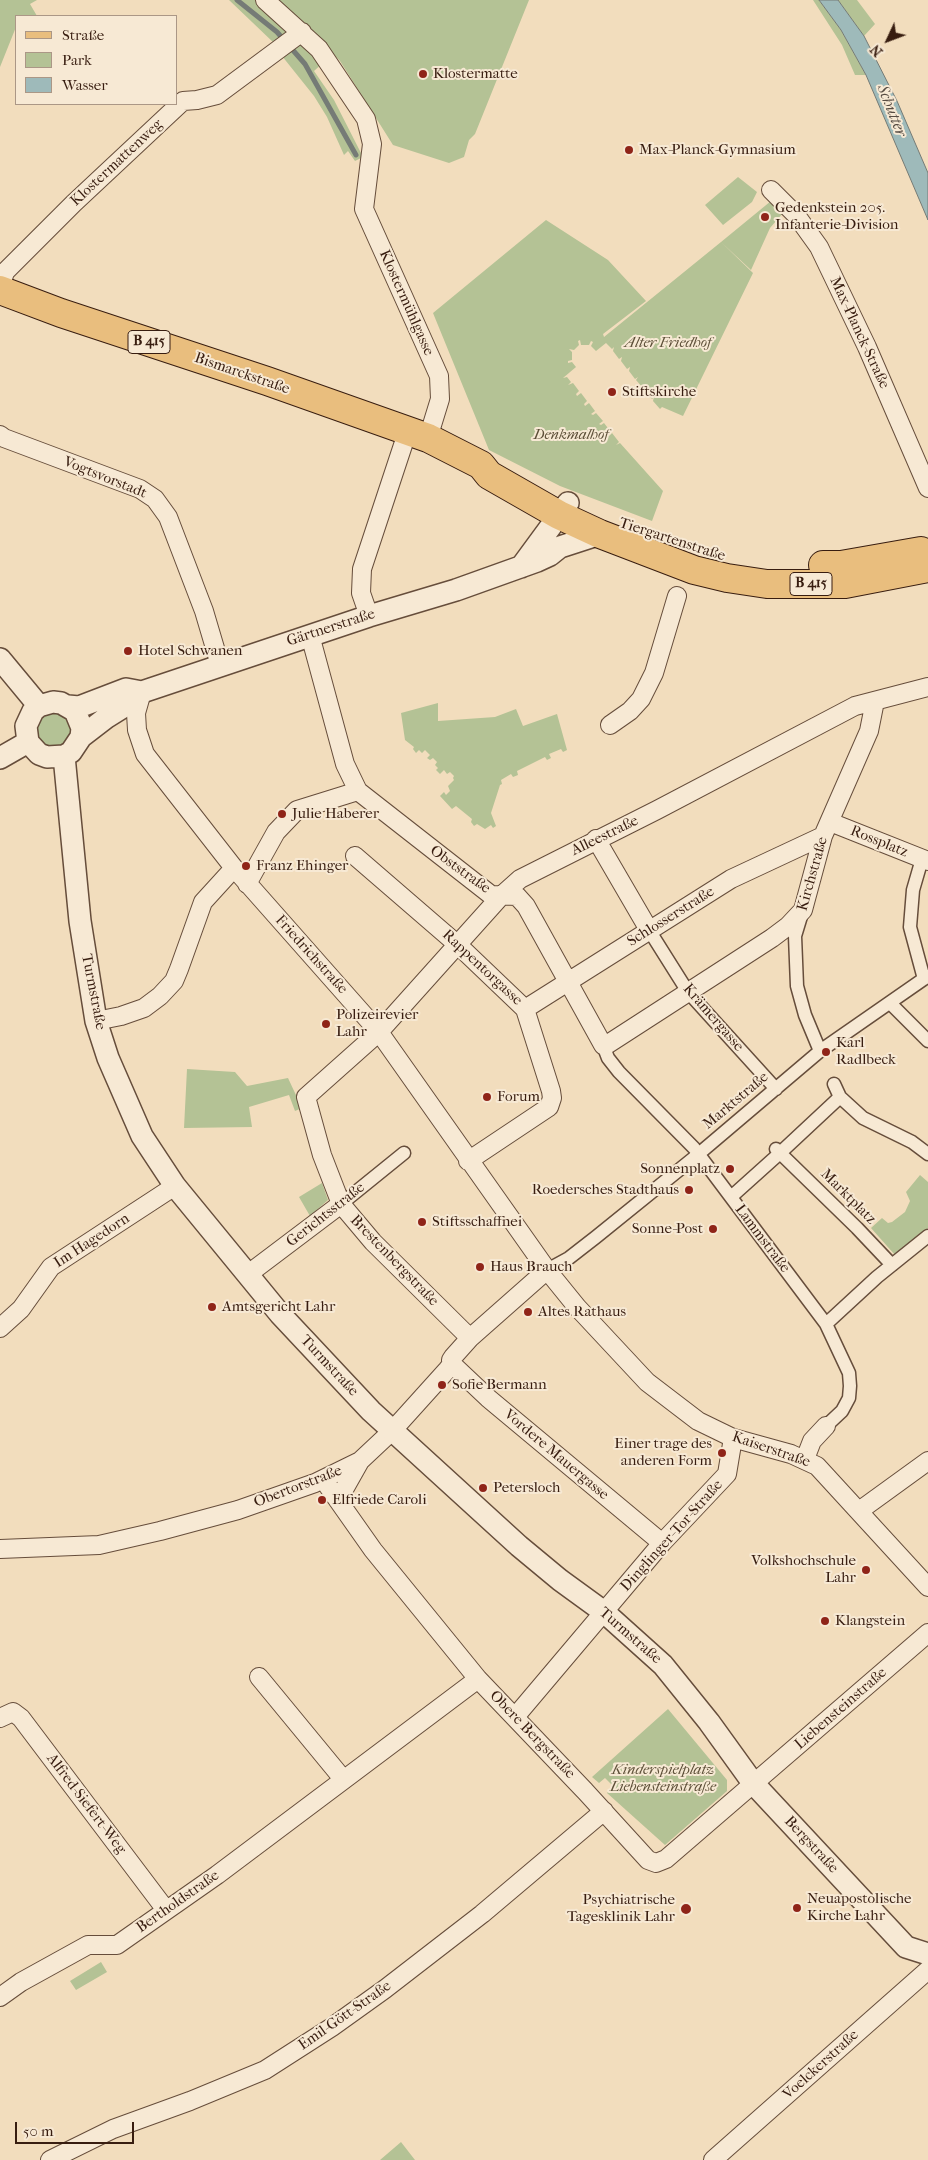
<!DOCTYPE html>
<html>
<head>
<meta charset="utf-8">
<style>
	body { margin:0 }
	#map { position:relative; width:928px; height:2160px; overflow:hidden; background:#f2ddbd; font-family:"IM FELL French Canon",serif }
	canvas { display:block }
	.legend { position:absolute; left:15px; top:15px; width:162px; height:90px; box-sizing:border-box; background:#f7e9d4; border:1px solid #ab9786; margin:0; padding:6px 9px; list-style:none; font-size:15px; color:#381d10 }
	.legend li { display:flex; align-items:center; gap:10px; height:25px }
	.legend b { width:25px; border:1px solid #ab9786 }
	.north { position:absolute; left:863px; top:15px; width:50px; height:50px; -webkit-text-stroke:4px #f7e9d4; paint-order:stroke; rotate:227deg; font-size:14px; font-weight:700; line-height:20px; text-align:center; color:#381d10 }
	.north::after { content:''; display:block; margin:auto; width:18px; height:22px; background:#381d10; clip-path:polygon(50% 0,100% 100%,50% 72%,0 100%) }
	.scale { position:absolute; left:15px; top:2122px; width:119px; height:22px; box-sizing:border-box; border:2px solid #381d10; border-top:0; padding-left:6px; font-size:15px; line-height:18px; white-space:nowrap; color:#381d10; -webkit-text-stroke:4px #f7e9d4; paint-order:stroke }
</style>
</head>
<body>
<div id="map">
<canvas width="928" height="2160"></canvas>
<ul class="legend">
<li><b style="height:6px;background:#e9be7e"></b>Straße</li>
<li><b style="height:14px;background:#b4c295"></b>Park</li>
<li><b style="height:14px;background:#9ebaba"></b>Wasser</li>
</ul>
<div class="north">N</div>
<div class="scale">50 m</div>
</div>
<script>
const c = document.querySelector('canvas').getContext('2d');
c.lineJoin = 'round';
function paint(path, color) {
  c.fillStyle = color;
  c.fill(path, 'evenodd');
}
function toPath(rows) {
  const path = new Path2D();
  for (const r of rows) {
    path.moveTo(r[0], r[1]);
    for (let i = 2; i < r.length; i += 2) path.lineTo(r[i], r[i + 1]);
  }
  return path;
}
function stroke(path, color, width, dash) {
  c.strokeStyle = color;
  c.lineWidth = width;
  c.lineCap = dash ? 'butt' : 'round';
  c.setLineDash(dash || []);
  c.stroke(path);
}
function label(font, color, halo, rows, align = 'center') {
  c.font = font + ' "IM FELL French Canon",serif';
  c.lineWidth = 4;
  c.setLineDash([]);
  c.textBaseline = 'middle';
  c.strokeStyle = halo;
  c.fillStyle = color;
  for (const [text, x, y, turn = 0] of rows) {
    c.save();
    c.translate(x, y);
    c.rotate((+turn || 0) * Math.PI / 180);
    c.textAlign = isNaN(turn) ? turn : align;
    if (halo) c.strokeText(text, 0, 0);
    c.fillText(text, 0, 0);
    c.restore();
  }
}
const green = toPath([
	[0,0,37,0,30,4,37,16,16,16,16,27,0,67],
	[229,0,256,0,288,25,291,32,275,44],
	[277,0,529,0,475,134,469,140,464,157,449,163,393,145,340,61,300,20],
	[813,0,819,0,841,30,866,75,855,75,842,45],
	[838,0,857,0,875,24,864,36],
	[296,43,304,43,323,63,314,71,334,100,363,157,355,161,348,151,344,155,327,117,314,96,282,56],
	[738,177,757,192,752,202,723,225,705,205],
	[771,201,783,213,770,228,751,270,721,242],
	[546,220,608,260,646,301,603,334,604,337,721,242,753,273,683,416,662,407,660,409,653,401,654,397,652,399,644,390,647,388,643,388,636,380,638,377,635,379,629,371,630,367,627,369,621,361,622,357,619,359,613,351,614,347,612,349,606,343,596,351,591,346,593,342,591,341,589,345,581,345,580,340,578,341,579,345,574,350,569,349,572,352,572,360,568,361,568,363,572,362,576,367,563,378,567,377,571,382,568,385,573,383,579,391,576,394,577,396,581,393,587,401,584,404,585,406,589,403,595,411,591,414,593,415,596,413,603,421,599,424,601,425,604,423,611,432,608,434,609,436,612,433,619,442,616,445,620,443,663,491,652,521,560,486,489,450,433,313],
	[438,703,438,721,495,717,516,709,523,726,557,714,567,750,563,752,561,749,549,754,551,758,547,760,545,757,517,771,518,775,513,777,511,774,501,780,502,784,500,785,491,813,496,826,493,828,491,825,485,829,477,824,474,826,471,822,472,819,456,806,452,809,440,796,444,792,446,795,450,791,448,786,454,780,453,778,454,776,450,772,447,774,444,770,440,774,436,770,438,768,435,765,437,762,433,758,430,760,427,758,430,755,425,750,422,753,419,750,416,753,413,749,414,747,405,740,401,713],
	[50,711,63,713,74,728,68,745,50,750,36,737,36,724,39,718],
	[187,1069,235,1072,247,1086,288,1078,302,1108,295,1111,289,1095,249,1107,252,1127,184,1128],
	[920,1175,928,1182,928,1228,895,1255,871,1228,882,1218,888,1223,892,1222,905,1212,910,1201,906,1192],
	[322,1183,328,1200,310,1216,299,1197],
	[668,1709,727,1780,727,1791,665,1845,607,1793,613,1786,605,1778,599,1783,592,1777],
	[101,1962,107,1972,76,1990,70,1981],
	[401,2142,415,2160,380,2160]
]);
const water = toPath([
	[819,0,838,0,864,36,897,101,928,173,928,220,866,75,841,30,819,0]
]);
const stream = toPath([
	[237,0,277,32,305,64,356,155]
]);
const pedestrian = toPath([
	[922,859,913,890,910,927,924,979],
	[802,913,795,936,797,986,805,1015,820,1051],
	[649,930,688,992,776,1089],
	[890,1003,928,1041],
	[603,1045,608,1058,619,1072,694,1148,826,1324,849,1373,850,1386,849,1398,842,1411,826,1426],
	[840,1097,863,1118,912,1142,928,1154],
	[776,1149,780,1153,840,1097,834,1084],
	[731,1197,780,1153,857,1228,892,1265],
	[341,1204,404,1153],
	[547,1270,569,1258,596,1237,695,1157,820,1051,928,976],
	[826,1324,877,1277,928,1236]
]);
const minor = toPath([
	[265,0,319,49,366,119,372,144,364,209,439,376,440,399,428,438],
	[771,190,796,215,819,247,867,347,928,488],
	[0,288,5,272,74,203,183,101,197,100,217,95,302,32],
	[0,435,4,438,140,489,155,499,168,517,204,611,220,665],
	[369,616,361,593,362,569,408,430],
	[310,635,345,764,358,791,491,895,517,896,526,906,603,1045,608,1044,772,938,788,926,803,910,823,836,869,731,875,701],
	[142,692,136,713,137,730,145,754,234,868,379,1032,547,1270,577,1307,647,1382,698,1421,733,1438,791,1454,817,1466,928,1587],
	[610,725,630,711,641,699,654,673,677,596],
	[830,822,928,861],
	[596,839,649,930],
	[355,856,458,945,525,1009,551,1091,552,1098,549,1107,468,1161],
	[247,884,276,832,297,810,358,791],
	[525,1009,731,879,823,836],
	[96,1021,121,1016,144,1008,160,996,174,981,179,969,203,902,234,868],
	[247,1275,341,1204],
	[0,1328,21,1309,51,1267,175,1186],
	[470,1338,373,1242,341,1204,322,1155,306,1097,379,1032,501,896,520,879,657,810,855,706,928,687],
	[452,1364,488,1398,662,1543],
	[805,1459,812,1441,826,1426],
	[323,1479,373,1550,478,1679,585,1791,648,1860,656,1863,666,1859,928,1633],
	[338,1500,360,1461],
	[859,1511,928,1461],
	[0,1549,99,1545,160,1531,238,1510,315,1483,360,1461,392,1431,447,1370,452,1364,451,1360,453,1357,470,1338,547,1270],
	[259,1677,343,1779],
	[515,1717,662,1543,727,1474,733,1438],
	[0,1718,13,1712,21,1718,166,1910],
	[0,1997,21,1982,88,1945,117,1945,217,1875,478,1679],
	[50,2160,113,2129,190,2101,265,2070,332,2027,385,1989,482,1914,604,1811],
	[713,2160,928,1970]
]);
const tertiary = toPath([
	[521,567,568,503],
	[0,659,39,706],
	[68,706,79,707,126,689,142,692],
	[81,737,82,728,75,711,61,703,53,702,39,706,33,711,26,726,28,742,39,754,47,757,64,756,71,752,81,737,107,717,131,702,142,692,369,616,456,590,537,561,550,555,560,547,600,534],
	[64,756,80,921,96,1021,108,1058,142,1136,175,1186,280,1314,371,1411,519,1546,560,1580,604,1612,663,1665,709,1722,753,1783,906,1947,928,1954],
	[0,758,28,742]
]);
const primary = toPath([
	[0,290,61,313,267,381,428,438,481,465,489,475,559,515,600,534,694,570,727,578,767,584,845,584,928,568],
	[823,565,841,565,921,551]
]);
const markers = [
	[423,74,5,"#8f2418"],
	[629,150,5,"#8f2418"],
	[765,217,5,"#8f2418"],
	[612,392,5,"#8f2418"],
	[128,651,5,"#8f2418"],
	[282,814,5,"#8f2418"],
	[246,866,5,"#8f2418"],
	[326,1024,5,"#8f2418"],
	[826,1052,5,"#8f2418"],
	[487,1097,5,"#8f2418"],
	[730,1169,5,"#8f2418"],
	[689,1190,5,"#8f2418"],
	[422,1222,5,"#8f2418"],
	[713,1229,5,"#8f2418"],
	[480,1267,5,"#8f2418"],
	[212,1307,5,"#8f2418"],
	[528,1312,5,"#8f2418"],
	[442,1385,5,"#8f2418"],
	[722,1453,5,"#8f2418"],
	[483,1488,5,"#8f2418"],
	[322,1500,5,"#8f2418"],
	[866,1570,5,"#8f2418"],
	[825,1621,5,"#8f2418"],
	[797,1908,5,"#8f2418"],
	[686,1909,6,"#8f2418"]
];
const shields = [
	[149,342,42],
	[811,584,42]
];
const shieldNames = [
	["B 415",149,342],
	["B 415",811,584]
];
const poiNames = [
	["Klostermatte",433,74],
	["Max-Planck-Gymnasium",639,150],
	["Gedenkstein 205.",775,208],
	["Infanterie-Division",775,225],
	["Stiftskirche",622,392],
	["Hotel Schwanen",138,651],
	["Julie Haberer",292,814],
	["Franz Ehinger",256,866],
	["Polizeirevier",336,1015],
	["Lahr",336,1032],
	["Karl",836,1043],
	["Radlbeck",836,1060],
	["Forum",497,1097],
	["Sonnenplatz",720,1169,"right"],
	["Roedersches Stadthaus",679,1190,"right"],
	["Stiftsschaffnei",432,1222],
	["Sonne-Post",703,1229,"right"],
	["Haus Brauch",490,1267],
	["Amtsgericht Lahr",222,1307],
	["Altes Rathaus",538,1312],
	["Sofie Bermann",452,1385],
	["Einer trage des",712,1444,"right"],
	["anderen Form",712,1461,"right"],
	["Petersloch",493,1488],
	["Elfriede Caroli",332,1500],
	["Volkshochschule",856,1561,"right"],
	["Lahr",856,1578,"right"],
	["Klangstein",835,1621],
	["Neuapostolische",807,1899],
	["Kirche Lahr",807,1916],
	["Psychiatrische",675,1900,"right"],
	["Tagesklinik Lahr",675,1917,"right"]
];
const streetNames = [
	["Klostermattenweg",117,163,-43],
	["Klostermühlgasse",406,303,66],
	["Max-Planck-Straße",859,333,65],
	["Bismarckstraße",242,374,19],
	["Vogtsvorstadt",105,478,22],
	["Tiergartenstraße",672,540,18],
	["Gärtnerstraße",331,628,-18],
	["Alleestraße",605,836,-26],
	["Rossplatz",879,842,22],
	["Obststraße",460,870,36],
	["Kirchstraße",813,874,-74],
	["Schlosserstraße",671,917,-32],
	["Friedrichstraße",311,955,48],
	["Rappentorgasse",482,968,43],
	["Turmstraße",93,992,79],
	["Krämergasse",713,1018,49],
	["Marktstraße",736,1101,-40],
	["Marktplatz",848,1197,45],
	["Gerichtsstraße",326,1215,-38],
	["Lammstraße",762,1239,53],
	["Im Hagedorn",92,1241,-33],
	["Brestenbergstraße",394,1261,46],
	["Turmstraße",329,1366,47],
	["Kaiserstraße",771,1450,19],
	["Vordere Mauergasse",556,1455,40],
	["Obertorstraße",298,1487,-21],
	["Dinglinger-Tor-Straße",672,1536,-48],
	["Turmstraße",630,1636,41],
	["Liebensteinstraße",841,1709,-41],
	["Obere Bergstraße",532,1735,46],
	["Alfred-Siefert-Weg",86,1804,53],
	["Bergstraße",811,1845,47],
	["Bertholdstraße",178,1902,-35],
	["Emil-Gött-Straße",345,2016,-35],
	["Voelckerstraße",821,2065,-42]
];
const parkNames = [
	["Alter Friedhof",668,343],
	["Denkmalhof",571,435],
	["Kinderspielplatz",663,1770],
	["Liebensteinstraße",663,1787]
];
const waterNames = [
	["Schutter",891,111,68]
];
paint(green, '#b4c295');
paint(water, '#9ebaba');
stroke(water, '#757b76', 1);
stroke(stream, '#757b76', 5);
stroke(pedestrian, '#664d3b', 15);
stroke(minor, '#664d3b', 20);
stroke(tertiary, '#664d3b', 24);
stroke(primary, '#381d10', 30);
stroke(pedestrian, '#f7e9d4', 12);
stroke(minor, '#f7e9d4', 18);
stroke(tertiary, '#f7e9d4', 21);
stroke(primary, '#e9be7e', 28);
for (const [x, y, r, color] of markers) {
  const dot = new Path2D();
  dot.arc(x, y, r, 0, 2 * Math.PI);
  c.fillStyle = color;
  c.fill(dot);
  stroke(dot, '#f7e9d4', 2);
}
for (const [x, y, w] of shields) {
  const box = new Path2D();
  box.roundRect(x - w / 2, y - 11.5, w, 23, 4);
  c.fillStyle = '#f7e9d4';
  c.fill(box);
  stroke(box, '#381d10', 1);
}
label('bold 14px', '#381d10', null, shieldNames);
label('15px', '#381d10', '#f7e9d4', poiNames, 'left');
label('15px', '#381d10', '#f7e9d4', streetNames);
label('italic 15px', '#5d4f38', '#f7e9d4', parkNames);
label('italic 16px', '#574c43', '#f7e9d4', waterNames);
</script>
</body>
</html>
